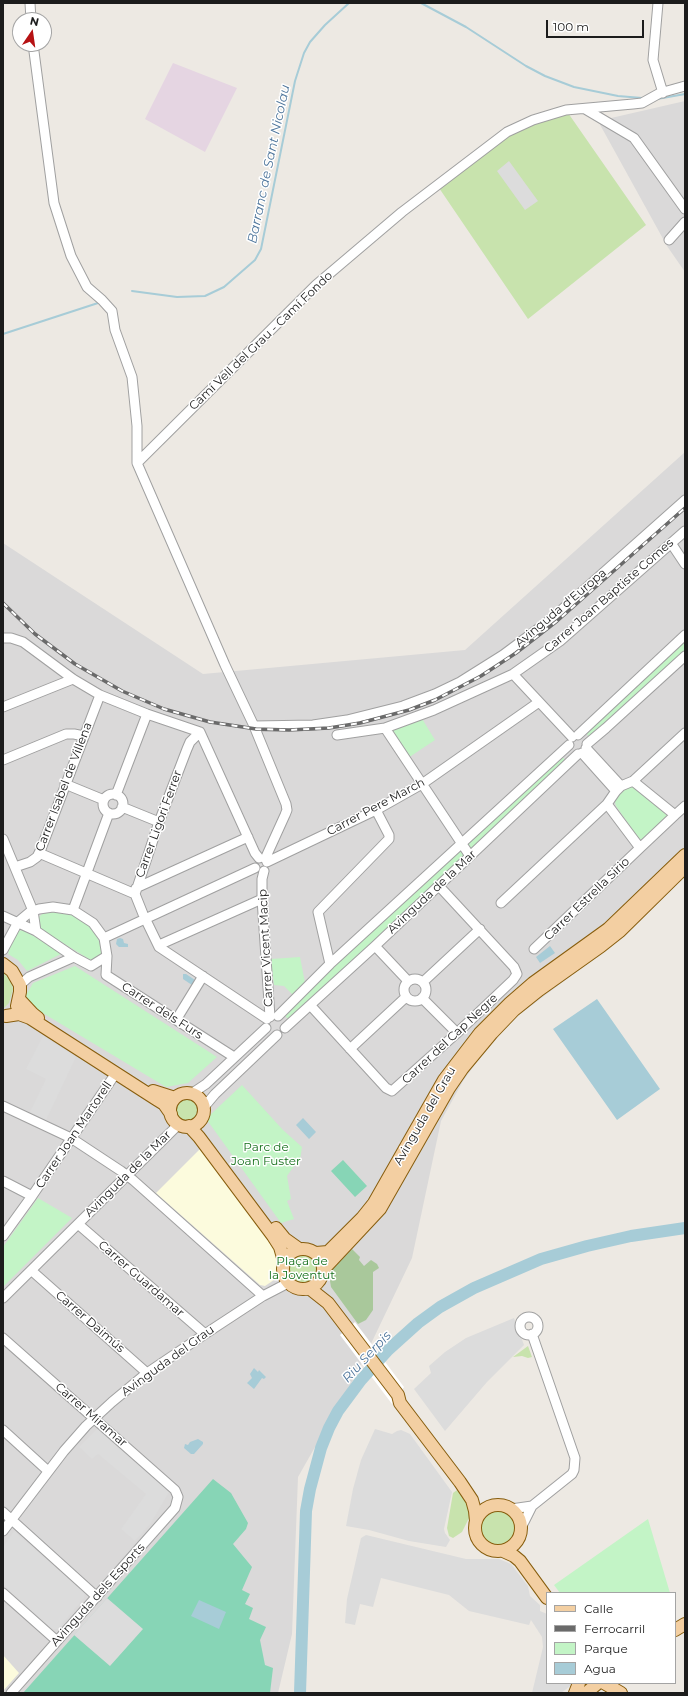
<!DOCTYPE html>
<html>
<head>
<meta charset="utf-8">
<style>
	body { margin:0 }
	#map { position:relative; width:688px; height:1696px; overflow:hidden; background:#ede9e3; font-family:Montserrat,sans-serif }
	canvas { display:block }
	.frame { position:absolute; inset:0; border:4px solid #1c1c1c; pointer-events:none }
	.legend { position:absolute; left:546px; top:1592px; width:130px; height:92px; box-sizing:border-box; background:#fff; border:1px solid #a4a4a4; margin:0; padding:5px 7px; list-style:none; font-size:12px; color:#1c1c1c }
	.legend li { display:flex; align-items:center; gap:8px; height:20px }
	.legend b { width:20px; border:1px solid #a4a4a4 }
	.north { position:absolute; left:12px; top:12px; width:40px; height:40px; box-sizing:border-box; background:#fff; border:1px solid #a4a4a4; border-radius:50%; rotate:13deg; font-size:11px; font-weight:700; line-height:16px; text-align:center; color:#1c1c1c }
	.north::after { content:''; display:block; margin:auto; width:14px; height:18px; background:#b61214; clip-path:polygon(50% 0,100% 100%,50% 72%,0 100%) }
	.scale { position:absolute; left:546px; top:20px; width:98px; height:18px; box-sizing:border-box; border:2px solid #1c1c1c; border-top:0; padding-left:5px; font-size:12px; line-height:14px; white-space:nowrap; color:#1c1c1c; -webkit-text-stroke:3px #fff; paint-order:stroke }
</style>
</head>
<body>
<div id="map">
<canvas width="688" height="1696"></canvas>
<div class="frame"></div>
<ul class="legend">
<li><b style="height:5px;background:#f3cfa2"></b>Calle</li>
<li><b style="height:5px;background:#6a6a6a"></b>Ferrocarril</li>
<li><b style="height:11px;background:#c3f4c6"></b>Parque</li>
<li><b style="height:11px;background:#a7ccd7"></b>Agua</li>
</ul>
<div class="north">N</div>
<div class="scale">100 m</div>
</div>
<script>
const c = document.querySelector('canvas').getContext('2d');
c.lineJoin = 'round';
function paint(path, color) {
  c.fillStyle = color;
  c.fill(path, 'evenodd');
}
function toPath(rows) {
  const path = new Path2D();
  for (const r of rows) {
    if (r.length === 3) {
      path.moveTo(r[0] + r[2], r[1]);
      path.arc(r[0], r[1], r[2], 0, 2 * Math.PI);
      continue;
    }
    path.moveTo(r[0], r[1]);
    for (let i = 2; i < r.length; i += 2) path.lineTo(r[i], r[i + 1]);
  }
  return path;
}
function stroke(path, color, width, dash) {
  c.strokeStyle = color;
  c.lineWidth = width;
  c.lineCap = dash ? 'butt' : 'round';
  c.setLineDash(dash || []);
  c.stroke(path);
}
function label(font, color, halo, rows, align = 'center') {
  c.font = font + ' Montserrat,sans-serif';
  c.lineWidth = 3;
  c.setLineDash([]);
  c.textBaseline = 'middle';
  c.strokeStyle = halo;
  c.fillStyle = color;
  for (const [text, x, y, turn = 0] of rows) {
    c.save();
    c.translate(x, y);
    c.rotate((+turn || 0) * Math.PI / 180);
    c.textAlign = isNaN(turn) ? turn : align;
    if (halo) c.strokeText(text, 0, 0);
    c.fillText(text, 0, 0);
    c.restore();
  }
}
const residential = toPath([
	[685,101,685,272,667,246,598,121],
	[685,452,685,877,612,945,516,1017,489,1045,463,1081,441,1121,412,1258,357,1373,298,1477,292,1634,278,1693,3,1693,3,543,203,674,465,650]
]);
const industrial = toPath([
	[173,63,237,88,205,152,145,119]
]);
const education = toPath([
	[200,1149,274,1247,277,1254,277,1278,265,1286,260,1285,156,1193],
	[3,1655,19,1673,3,1691]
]);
const grass = toPath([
	[566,110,646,225,528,319,437,185,494,141],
	[3,972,11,982,13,989,9,1003,3,1009],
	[186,1110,11],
	[302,1268,15],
	[528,1346,532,1357,528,1358,522,1356,513,1357],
	[457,1490,467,1502,470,1516,462,1532,453,1538,449,1536,447,1528,453,1493],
	[498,1528,18]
]);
const forest = toPath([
	[352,1249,360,1257,359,1260,364,1266,371,1260,377,1264,379,1268,373,1272,373,1310,366,1320,358,1324,331,1287,330,1281,333,1269]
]);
const park = toPath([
	[685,639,685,650,590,738,586,733],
	[421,717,435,740,408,758,391,729],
	[561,755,566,761,469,852,465,844],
	[630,784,669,814,670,817,646,840,639,839,616,806,614,798,621,789],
	[457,850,461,851,464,854,464,857,290,1019,287,1018,283,1014],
	[52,912,72,915,87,924,97,936,101,947,101,956,92,960,89,959,40,929,38,926,38,918,42,914],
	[23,930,63,953,27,971,18,960,8,954,11,945,18,931],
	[300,957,305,983,293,995,284,986,274,985,271,959],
	[75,966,217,1057,188,1083,166,1087,31,1006,26,995,33,983],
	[242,1085,283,1130,302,1147,300,1160,294,1166,287,1176,291,1199,287,1201,294,1219,281,1223,207,1120,211,1114],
	[38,1198,72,1218,3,1287,3,1247],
	[648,1519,670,1593,560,1593,554,1585]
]);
const pitch = toPath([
	[343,1160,367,1186,355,1197,331,1171],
	[213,1479,231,1493,248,1523,246,1529,233,1544,252,1567,242,1590,250,1594,245,1604,253,1608,249,1619,266,1627,260,1640,265,1665,273,1668,270,1693,23,1693]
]);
const parking = toPath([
	[509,161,538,201,525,210,497,171],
	[43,1036,76,1057,46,1120,30,1112,46,1079,26,1069],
	[514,1318,524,1345,487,1382,445,1431,414,1389,431,1373,429,1366,445,1352,466,1338],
	[98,1428,169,1492,151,1523,135,1541,121,1529,146,1494,98,1454,92,1459,79,1447],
	[375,1429,392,1434,397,1431,401,1430,410,1434,452,1492,444,1529,445,1533,450,1540,446,1547,409,1541,369,1530,346,1526,353,1489,361,1460],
	[14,1531,85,1593,84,1598,58,1629,52,1629,3,1585,3,1547],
	[366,1535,466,1559,499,1559,511,1564,528,1586,530,1596,540,1605,540,1611,547,1614,547,1683,573,1684,561,1693,532,1693,543,1647,542,1637,531,1620,529,1625,469,1611,449,1595,381,1578,373,1607,360,1604,355,1625,345,1623,347,1599,361,1538],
	[107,1598,143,1629,110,1666,74,1635]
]);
const water = toPath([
	[120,938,123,939,124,943,128,944,128,947,119,947,116,944,117,939],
	[550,946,555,953,540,963,536,957],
	[183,974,186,974,195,980,192,985,183,979],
	[597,999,660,1089,617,1120,553,1029],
	[303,1118,316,1132,309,1139,296,1125],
	[254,1368,258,1372,259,1370,266,1377,264,1379,262,1378,254,1389,247,1383,252,1378,250,1374],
	[198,1439,203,1442,203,1444,194,1454,191,1454,184,1448,185,1444,188,1445,190,1442],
	[199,1600,226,1612,219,1629,191,1616]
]);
const pier = toPath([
	[355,1322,404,1387,392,1404,340,1335]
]);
const stream = toPath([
	[421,3,466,27,526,66,545,76,574,87,618,96,642,98],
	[657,99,685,94],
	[132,291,177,297,205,296,224,287,255,260,261,249,295,81,304,53,310,42,325,25,349,3],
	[3,334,98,303]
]);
const river = toPath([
	[300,1693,306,1511,310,1489,321,1448,329,1428,338,1411,361,1380,388,1350,418,1323,440,1307,474,1288,541,1259,587,1246,631,1236,685,1228]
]);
const minor = toPath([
	[30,3,31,20],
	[658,3,653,60,663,93],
	[33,44,54,203,71,256,87,287,102,300,112,311,115,330,132,377,137,426,137,463,225,665,254,726,286,804,287,810,285,815,265,859],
	[585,109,634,138,685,209],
	[669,240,685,222],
	[137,463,316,285,402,212,507,132,533,120,556,113,566,110,633,104,642,103,660,93,685,86],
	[671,543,685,564],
	[3,638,11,638,23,642,73,679,100,695,147,714,200,732],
	[513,674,572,737],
	[3,707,73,679],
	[254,726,313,725,347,720,403,706,435,694,460,682,503,655,550,620,685,500],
	[385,728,470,856],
	[200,732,190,742,187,749,159,822,135,894,143,914,159,947,267,1019],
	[200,732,255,853,259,858],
	[337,735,385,728,434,710,513,674,560,641,685,531],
	[578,735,685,635],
	[587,744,606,728,685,656],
	[586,748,621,786],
	[582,753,616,791],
	[3,760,66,734,74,734,84,736],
	[633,781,675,815,640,848,607,804,616,791,621,786,633,781,685,733],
	[65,784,104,800],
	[113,804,10],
	[116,795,147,714],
	[122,807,159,822],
	[675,815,685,806],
	[3,839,33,911,36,931],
	[39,853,135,894],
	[267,862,376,810,422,784,539,702],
	[15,867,30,862,37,857,41,849,100,695],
	[264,871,262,879,262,899,270,1017],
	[136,888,248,837],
	[501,903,607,804],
	[73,910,109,813],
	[3,916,36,931,74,957,91,966,107,956],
	[104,938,255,868],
	[159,945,262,899],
	[375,946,408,981],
	[534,949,640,848],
	[3,950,18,922,30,912,39,909,53,907,73,910,93,923,104,938,107,956,106,975,234,1057],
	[330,964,318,912,389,839,389,835,376,810],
	[415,990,11],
	[423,982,480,929],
	[20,985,29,977,74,957],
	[422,998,457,1033],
	[311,1006,386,1088,392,1091,457,1033,513,980,517,974,514,967,439,886],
	[278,1016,330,964,569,745],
	[176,1020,203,976],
	[285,1028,375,946,578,754],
	[350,1049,406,997],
	[191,1094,206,1084,266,1028],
	[3,1106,71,1138,121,1171,133,1180,263,1296],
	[204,1107,215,1094,277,1035],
	[3,1181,32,1196],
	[78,1224,205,1334],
	[3,1236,32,1196,116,1073],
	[32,1271,147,1373],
	[3,1298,179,1124],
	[529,1326,9],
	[3,1338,175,1490,178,1497,175,1508,11,1693],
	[3,1430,48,1471],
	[511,1509,532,1506],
	[3,1512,97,1597],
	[522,1526,532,1506,572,1474,574,1470,575,1458,532,1334],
	[3,1531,64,1451,86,1426,112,1402,147,1373,205,1334,263,1296,288,1283],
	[3,1593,57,1641]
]);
const major = toPath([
	[3,964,12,971,20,985,20,992,17,1006],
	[19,999,33,1014,38,1018],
	[6,1016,19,1014,30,1018,156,1099,164,1104,171,1114],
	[153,1091,175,1098],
	[187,1110,17],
	[189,1126,199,1137,273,1236,280,1247,284,1261],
	[276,1228,285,1239,299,1249],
	[303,1269,20],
	[316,1253,328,1252,362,1218,374,1203,444,1080,480,1033,510,1003,533,983,608,929,685,855],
	[323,1270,380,1209,449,1088,462,1069,492,1033,514,1010,539,990,601,946,620,931,685,867],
	[309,1288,328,1303,398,1395,400,1403,460,1482,472,1500,475,1511,476,1521],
	[498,1528,23],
	[503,1551,514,1556,520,1561,547,1598],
	[675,1630,685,1624],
	[604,1683,621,1693],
	[575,1693,579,1683],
	[586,1693,598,1683]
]);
const rail = toPath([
	[3,603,35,634,75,664,122,691,164,709,210,722,256,729,289,730,329,728,360,723,409,710,435,700,481,676,516,653,557,621,685,508]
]);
const streetNames = [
	["Camí Vell del Grau - Camí Fondo",261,341,-44],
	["Carrer Joan Baptiste Comes",609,596,-41],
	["Avinguda d'Europa",561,608,-40],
	["Carrer Isabel de Villena",64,787,-69],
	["Carrer Pere March",376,807,-28],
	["Carrer Ligori Ferrer",159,824,-70],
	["Avinguda de la Mar",432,892,-43],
	["Carrer Estrella Sirio",587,899,-44],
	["Carrer Vicent Macip",266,948,-93],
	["Carrer dels Furs",162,1011,33],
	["Carrer del Cap Negre",450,1039,-43],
	["Avinguda del Grau",425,1116,-60],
	["Carrer Joan Martorell",74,1135,-56],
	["Avinguda de la Mar",128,1174,-45],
	["Carrer Guardamar",141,1279,41],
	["Carrer Daimús",90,1322,41],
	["Avinguda del Grau",168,1361,-36],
	["Carrer Miramar",91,1415,41],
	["Avinguda dels Esports",98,1595,-48]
];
const parkNames = [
	["Parc de",266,1147],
	["Joan Fuster",266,1161],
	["Plaça de",302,1261],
	["la Joventut",302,1275]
];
const waterNames = [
	["Barranc de Sant Nicolau",269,164,-78],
	["Riu Serpis",367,1357,-47]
];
paint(residential, '#dad9d9');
paint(industrial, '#e5d5e2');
paint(education, '#fcfbdd');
paint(grass, '#c8e3ad');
paint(forest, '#a9c89b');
paint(park, '#c3f4c6');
paint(pitch, '#87d5b6');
paint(parking, '#dcdcdc');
paint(water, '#a7ccd7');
paint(pier, '#fff');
stroke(stream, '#a7ccd7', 2);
stroke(river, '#a7ccd7', 12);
stroke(minor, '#a0a0a0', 11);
stroke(major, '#875d0d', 14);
stroke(minor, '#fff', 9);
stroke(major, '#f3cfa2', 12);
stroke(rail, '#6a6a6a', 3.5);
stroke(rail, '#fff', 2, [6]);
label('12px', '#1c1c1c', '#fff', streetNames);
label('12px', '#15701b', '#fff', parkNames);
label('italic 13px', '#4f769c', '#fff', waterNames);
</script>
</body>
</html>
